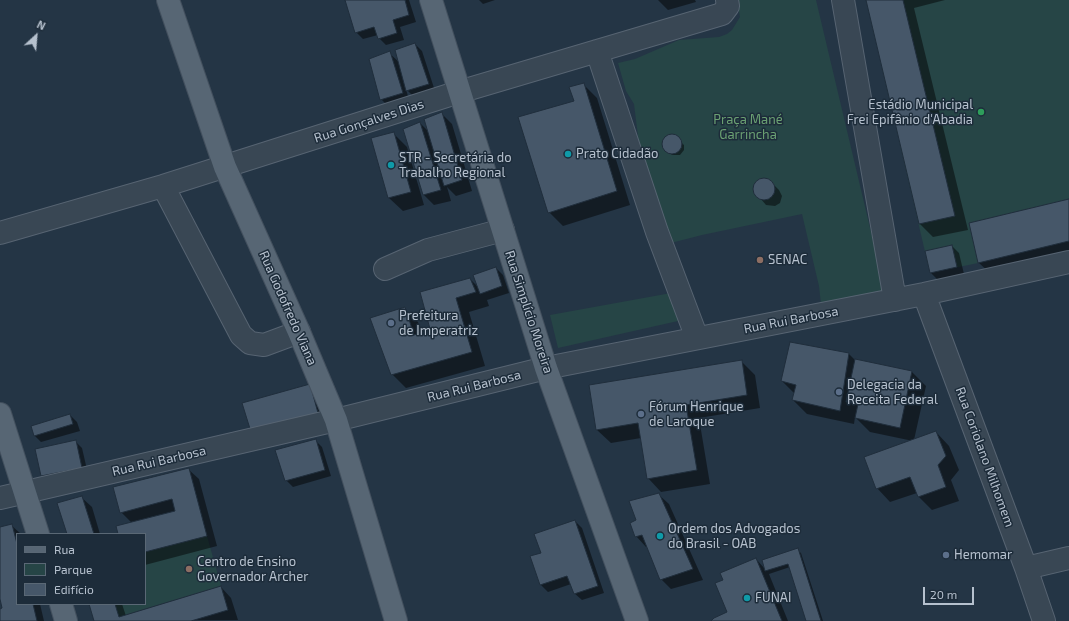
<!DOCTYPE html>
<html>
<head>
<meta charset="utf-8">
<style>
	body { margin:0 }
	#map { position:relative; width:1069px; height:621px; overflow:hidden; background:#243545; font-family:"Exo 2",sans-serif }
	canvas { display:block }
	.legend { position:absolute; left:16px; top:533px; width:130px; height:72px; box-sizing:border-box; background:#1d2c3a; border:1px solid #5a6875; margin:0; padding:5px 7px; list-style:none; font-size:12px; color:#b6c1ce }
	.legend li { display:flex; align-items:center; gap:8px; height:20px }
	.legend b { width:20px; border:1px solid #5a6875 }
	.north { position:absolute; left:16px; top:16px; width:40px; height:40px; -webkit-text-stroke:3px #1d2c3a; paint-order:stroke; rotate:26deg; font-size:11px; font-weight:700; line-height:16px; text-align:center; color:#b6c1ce }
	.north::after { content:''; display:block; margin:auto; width:14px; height:18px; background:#b6c1ce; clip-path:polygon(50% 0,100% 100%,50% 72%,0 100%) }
	.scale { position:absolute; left:923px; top:587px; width:51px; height:18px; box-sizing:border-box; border:2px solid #b6c1ce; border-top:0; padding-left:5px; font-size:12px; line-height:14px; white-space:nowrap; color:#b6c1ce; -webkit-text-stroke:3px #1d2c3a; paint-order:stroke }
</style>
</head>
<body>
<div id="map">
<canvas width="1069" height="621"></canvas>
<ul class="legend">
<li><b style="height:5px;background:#576674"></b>Rua</li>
<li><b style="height:11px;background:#264546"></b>Parque</li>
<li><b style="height:11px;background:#465769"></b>Edifício</li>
</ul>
<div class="north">N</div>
<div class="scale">20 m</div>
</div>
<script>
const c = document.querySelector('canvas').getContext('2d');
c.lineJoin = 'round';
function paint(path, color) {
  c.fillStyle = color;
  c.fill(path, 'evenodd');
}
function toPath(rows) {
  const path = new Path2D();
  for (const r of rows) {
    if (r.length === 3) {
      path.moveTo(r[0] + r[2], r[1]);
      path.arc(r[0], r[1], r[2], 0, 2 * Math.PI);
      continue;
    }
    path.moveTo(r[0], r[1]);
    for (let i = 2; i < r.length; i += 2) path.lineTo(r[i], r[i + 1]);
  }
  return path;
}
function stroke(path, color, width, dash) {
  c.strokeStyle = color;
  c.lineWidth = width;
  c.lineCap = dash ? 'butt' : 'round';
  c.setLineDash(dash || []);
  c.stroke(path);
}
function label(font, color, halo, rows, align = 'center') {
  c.font = font + ' "Exo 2",sans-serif';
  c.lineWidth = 3;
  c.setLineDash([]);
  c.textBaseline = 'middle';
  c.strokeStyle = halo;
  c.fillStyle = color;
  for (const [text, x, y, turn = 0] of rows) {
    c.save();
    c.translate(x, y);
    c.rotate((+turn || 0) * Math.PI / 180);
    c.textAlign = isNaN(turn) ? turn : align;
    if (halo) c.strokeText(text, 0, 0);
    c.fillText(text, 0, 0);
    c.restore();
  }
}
const green = toPath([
	[737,0,816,0,885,291,821,304,819,286,802,214,702,235,663,245,640,152,634,104,626,91,618,63,635,59,679,40,719,37,727,34,732,30,740,17],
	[866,0,1069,0,1069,241,978,263,930,273],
	[671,293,678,321,558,348,550,315],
	[207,536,221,586,119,617,115,604,145,604,145,552]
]);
const shadow = toPath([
	[346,0,409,0,416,22,400,27,404,40,386,45,379,38,378,35,363,39,356,32],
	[479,0,495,0,483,4],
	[658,0,695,0,696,2,668,10],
	[867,0,945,0,914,8,968,230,933,237,919,223],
	[415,44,422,51,435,91,414,97,406,89,409,100,388,106,381,99,389,53,399,62],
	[583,84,597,98,630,205,563,226,549,212,575,101],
	[442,114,452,124,472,191,456,196,447,187,451,201,434,205,424,195,404,129,420,123,429,132],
	[393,133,407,147,424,205,403,211,389,198],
	[673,135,684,145,684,150,680,155,672,155,664,148,664,140,668,136],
	[762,180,772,183,779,190,782,196,780,203,775,206,766,205,755,192,754,188,757,183],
	[1069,200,1069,258,993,276,979,263],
	[952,246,959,253,964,274,938,280,931,273],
	[496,268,503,275,509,293,487,300,489,306,469,312,485,366,406,388,392,374,404,309,418,322,422,333,431,330,470,279,478,287],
	[791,343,849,354,855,360,912,372,926,386,914,440,936,432,949,446,959,470,951,480,959,501,932,510,919,497,917,493,890,502,877,488,913,441,870,432,855,417,854,424,807,414,793,400,795,394,782,381],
	[741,361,755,375,760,408,699,418,710,484,661,492,648,478,641,438,611,443,597,430],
	[309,385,325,420,258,439],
	[70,415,77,422,80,431,41,442,34,435],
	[315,440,322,447,331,476,293,487,286,480],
	[75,441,82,448,88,474,49,483,42,476],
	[188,469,199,479,217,546,145,565,145,534,119,534,132,523,121,512],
	[658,494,669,504,703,580,671,589,661,579,648,546,646,547,636,536,637,520],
	[81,497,92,507,100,534,68,534],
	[575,521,582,528,604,593,582,600,574,593,571,584,548,592,541,585,542,553],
	[11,525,21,534,17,534,17,604,40,604,44,621,0,621,0,610,4,609,0,595,0,528],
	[797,550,801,553,823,621,807,621,790,567,769,574,788,621,713,621,729,613,724,580,756,559,765,569],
	[221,587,231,598,238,620,95,621,90,604,122,604,126,616]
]);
const building = toPath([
	[345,0,405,0,409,15,393,20,397,33,378,39,374,27,355,33,345,0],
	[866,0,903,0,955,216,919,224,866,0],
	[415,43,429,84,406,91,395,50,415,43],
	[390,51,403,93,380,100,369,59,390,51],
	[584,83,617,191,548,213,518,117,574,101,569,87,584,83],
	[442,112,462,180,444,186,424,119,442,112],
	[420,122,441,190,423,195,403,129,420,122],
	[394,132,411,192,388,198,371,138,394,132],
	[672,144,10],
	[764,189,11],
	[1069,199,1069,241,978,263,969,223,1069,199],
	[952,245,957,267,930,273,925,251,952,245],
	[496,267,502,286,480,294,473,275,496,267],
	[470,278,476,292,456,298,472,352,391,375,370,318,405,307,414,335,430,329,420,292,470,278],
	[790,342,849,353,840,411,792,400,796,385,781,381,790,342],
	[855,359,912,371,900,428,855,418,858,404,846,402,855,359],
	[742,360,747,395,686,405,697,470,647,479,638,423,596,430,589,385,742,360],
	[310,384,318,413,251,432,242,403,310,384],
	[70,414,73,424,34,436,31,426,70,414],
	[936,431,946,456,938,465,946,487,918,497,910,477,876,489,864,457,936,431],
	[316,439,325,470,285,481,275,450,316,439],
	[76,440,82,468,41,476,35,449,76,440],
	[189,468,207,536,145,552,145,534,118,534,116,526,175,511,172,499,120,513,113,487,189,468],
	[659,493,693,569,660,580,642,535,635,537,630,523,636,520,629,501,659,493],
	[82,496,94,534,67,534,57,503,82,496],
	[575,520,598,586,574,594,567,576,540,585,530,556,541,553,534,534,575,520],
	[12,524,17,544,17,604,33,604,37,621,0,621,0,609,2,608,0,599,0,527,12,524],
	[798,548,821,621,806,621,788,564,765,571,762,560,798,548],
	[756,558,782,621,711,621,714,618,727,612,715,583,723,580,720,573,756,558],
	[221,586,228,610,191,621,94,621,89,604,115,604,119,617,221,586]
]);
const minor = toPath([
	[843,0,895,300],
	[597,51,657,232,697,338],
	[163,186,241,335,250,343,264,345,299,332],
	[0,233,163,186,459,92,722,14,728,6,727,0],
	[385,269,428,250,503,230],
	[924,294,1026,568,1044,621],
	[0,498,336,420,546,368,924,294,1069,262],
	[1026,568,1069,558]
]);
const major = toPath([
	[168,0,225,167,299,332,336,420,396,621],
	[431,0,546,368,637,621],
	[0,414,38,534],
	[61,604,66,621]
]);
const markers = [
	[981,112,4,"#2e9e5b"],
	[568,154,4,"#0f9aa8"],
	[391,165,4,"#0f9aa8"],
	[760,260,4,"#8d6e63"],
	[391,323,4,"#5c6f8a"],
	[839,392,4,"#5c6f8a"],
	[641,414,4,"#5c6f8a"],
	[660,536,4,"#0f9aa8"],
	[946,555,4,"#5c6f8a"],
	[189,569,4,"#8d6e63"],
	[747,598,4,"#0f9aa8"]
];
const poiNames = [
	["Estádio Municipal",973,105,"right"],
	["Frei Epifânio d'Abadia",973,120,"right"],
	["Prato Cidadão",576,154],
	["STR - Secretária do",399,158],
	["Trabalho Regional",399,173],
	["SENAC",768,260],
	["Prefeitura",399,316],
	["de Imperatriz",399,331],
	["Delegacia da",847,385],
	["Receita Federal",847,400],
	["Fórum Henrique",649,407],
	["de Laroque",649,422],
	["Ordem dos Advogados",668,529],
	["do Brasil - OAB",668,544],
	["Hemomar",954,555],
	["Centro de Ensino",197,562],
	["Governador Archer",197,577],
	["FUNAI",755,598]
];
const parkNames = [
	["Praça Mané",748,120],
	["Garrincha",748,135]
];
const streetNames = [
	["Rua Gonçalves Dias",369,121,-18],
	["Rua Godofredo Viana",288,308,66],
	["Rua Simplício Moreira",529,312,72],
	["Rua Rui Barbosa",791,320,-11],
	["Rua Rui Barbosa",474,386,-14],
	["Rua Coriolano Milhomem",985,457,70],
	["Rua Rui Barbosa",159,461,-13]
];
paint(green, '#264546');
paint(shadow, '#0007');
paint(building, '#465769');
stroke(building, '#202e3c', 1);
stroke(minor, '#576472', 24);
stroke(major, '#43505e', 24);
stroke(minor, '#394754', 22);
stroke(major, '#576674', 22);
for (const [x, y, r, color] of markers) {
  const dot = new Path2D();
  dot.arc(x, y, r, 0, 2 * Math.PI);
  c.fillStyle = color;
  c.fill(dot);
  stroke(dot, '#1d2c3a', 1.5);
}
label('13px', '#b6c1ce', '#1d2c3a', poiNames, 'left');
label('13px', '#6ba173', '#1d2c3a', parkNames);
label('13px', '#b6c1ce', '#1d2c3a', streetNames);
</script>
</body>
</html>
